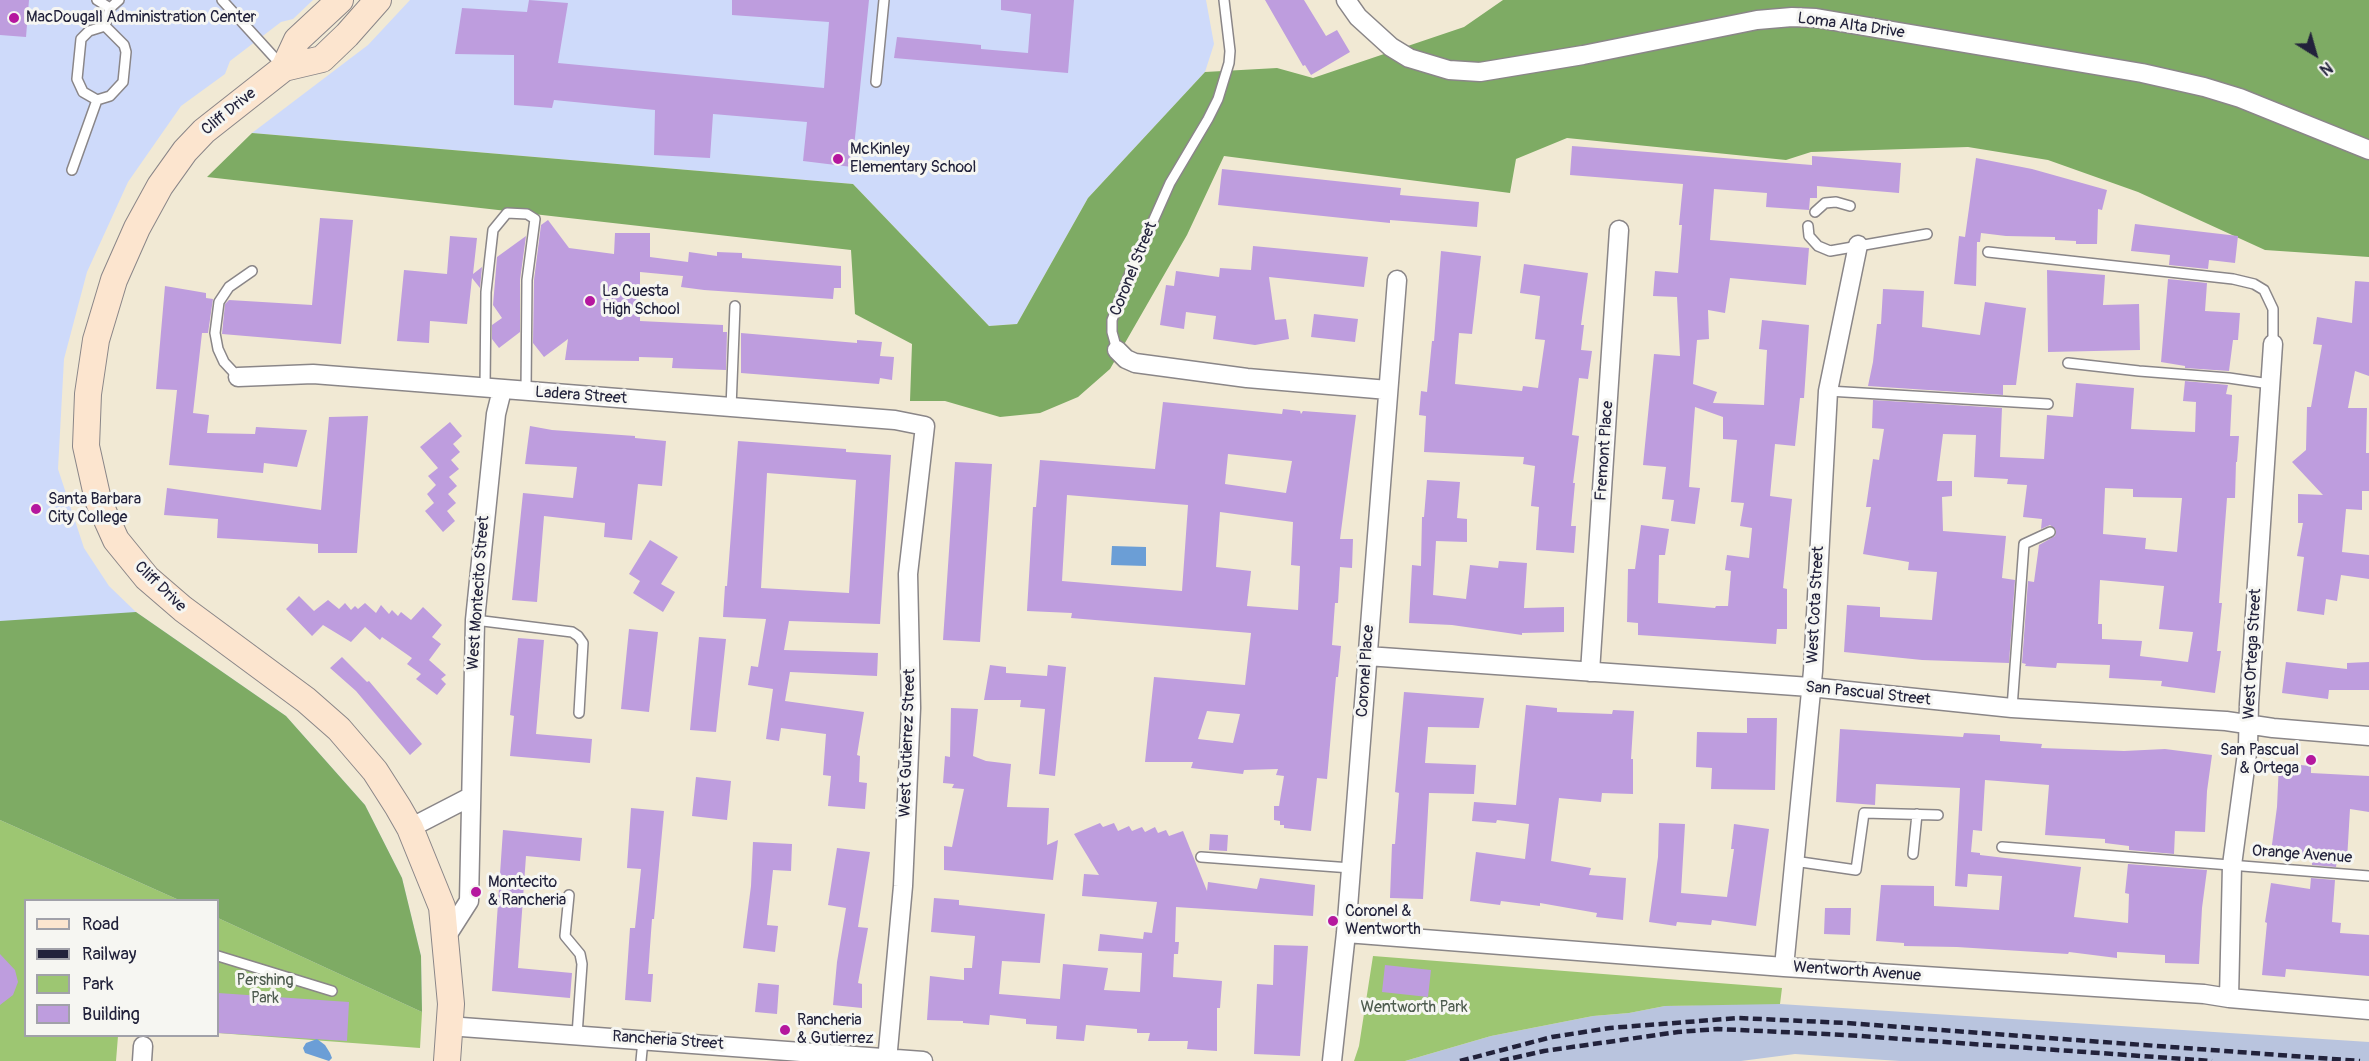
<!DOCTYPE html>
<html>
<head>
<meta charset="utf-8">
<style>
	body { margin:0 }
	#map { position:relative; width:2369px; height:1061px; overflow:hidden; background:#f1e9d4; font-family:Pangolin,sans-serif }
	canvas { display:block }
	.legend { position:absolute; left:24px; top:899px; width:195px; height:138px; box-sizing:border-box; background:#f6f6f2; border:2px solid #a1a1a9; margin:0; padding:8px 10px; list-style:none; font-size:18px; color:#22223b }
	.legend li { display:flex; align-items:center; gap:12px; height:30px }
	.legend b { width:30px; border:2px solid #a1a1a9 }
	.north { position:absolute; left:2285px; top:24px; width:60px; height:60px; -webkit-text-stroke:4px #f6f6f2; paint-order:stroke; rotate:143deg; font-size:16px; font-weight:700; line-height:24px; text-align:center; color:#22223b }
	.north::after { content:''; display:block; margin:auto; width:21px; height:27px; background:#22223b; clip-path:polygon(50% 0,100% 100%,50% 72%,0 100%) }
</style>
</head>
<body>
<div id="map">
<canvas width="2369" height="1061"></canvas>
<ul class="legend">
<li><b style="height:8px;background:#fce5cf"></b>Road</li>
<li><b style="height:8px;background:#22223b"></b>Railway</li>
<li><b style="height:16px;background:#9dc672"></b>Park</li>
<li><b style="height:16px;background:#be9dde"></b>Building</li>
</ul>
<div class="north">N</div>
</div>
<script>
const c = document.querySelector('canvas').getContext('2d');
c.lineJoin = 'round';
function paint(path, color) {
  c.fillStyle = color;
  c.fill(path, 'evenodd');
}
function toPath(rows) {
  const path = new Path2D();
  for (const r of rows) {
    path.moveTo(r[0], r[1]);
    for (let i = 2; i < r.length; i += 2) path.lineTo(r[i], r[i + 1]);
  }
  return path;
}
function stroke(path, color, width, dash) {
  c.strokeStyle = color;
  c.lineWidth = width;
  c.lineCap = dash ? 'butt' : 'round';
  c.setLineDash(dash || []);
  c.stroke(path);
}
function label(font, color, halo, rows, align = 'center') {
  c.font = font + ' Pangolin,sans-serif';
  c.lineWidth = 6;
  c.setLineDash([]);
  c.textBaseline = 'middle';
  c.strokeStyle = halo;
  c.fillStyle = color;
  for (const [text, x, y, turn = 0] of rows) {
    c.save();
    c.translate(x, y);
    c.rotate((+turn || 0) * Math.PI / 180);
    c.textAlign = isNaN(turn) ? turn : align;
    if (halo) c.strokeText(text, 0, 0);
    c.fillText(text, 0, 0);
    c.restore();
  }
}
const built = toPath([
	[0,0,313,0,293,19,281,22,230,61,225,74,181,106,128,182,87,272,64,359,58,469,84,548,109,586,136,612,286,716,365,805,402,878,421,956,422,1012,218,918,218,900,179,900,0,820],
	[410,0,1206,0,1214,44,1205,72,1088,198,1017,324,989,326,853,184,252,133,368,45]
]);
const industrial = toPath([
	[1737,1004,1780,1004,2369,1042,2369,1061,1900,1061,1795,1054,1741,1061,1405,1061,1491,1036,1593,1016,1629,1013,1665,1006]
]);
const green = toPath([
	[0,820,179,900,26,900,26,1036,118,1036,116,1061,0,1061],
	[218,918,422,1012,420,1048,218,1033],
	[1373,956,1782,988,1780,1004,1665,1006,1629,1013,1593,1016,1491,1036,1405,1061,1354,1061,1359,1046]
]);
const forest = toPath([
	[1503,0,2369,0,2369,257,2265,250,2138,192,2048,160,1968,147,1811,152,1786,160,1567,138,1516,159,1510,193,1224,156,1187,235,1110,369,1078,397,1040,413,1000,417,945,401,910,401,912,344,855,314,851,250,207,177,252,133,853,184,989,326,1017,324,1088,198,1205,72,1277,68,1313,78,1464,27],
	[136,612,286,716,365,805,402,878,421,956,422,1012,218,918,218,900,179,900,0,820,0,621]
]);
const water = toPath([
	[1112,546,1146,547,1146,566,1111,565],
	[317,1039,325,1045,330,1053,332,1058,329,1061,305,1053,303,1048,306,1043]
]);
const building = toPath([
	[0,0,29,0,26,37,0,35],
	[529,0,568,3,558,63,824,88,829,22,732,15,732,0,869,0,852,167,803,161,807,122,713,114,710,158,654,155,655,110,554,100,552,108,514,105,514,55,455,54,462,8,527,12],
	[1001,0,1074,0,1068,73,894,58,897,37,981,45,981,49,1028,53,1031,14,1001,10],
	[1265,0,1304,0,1326,36,1337,30,1350,52,1311,75,1305,65,1303,66],
	[1572,146,1812,165,1812,156,1901,163,1899,193,1817,186,1817,198,1810,198,1809,210,1766,207,1767,193,1714,189,1710,240,1809,248,1806,285,1730,278,1725,313,1708,310,1709,339,1697,340,1693,384,1717,392,1713,403,1764,405,1767,350,1759,349,1762,320,1809,325,1804,398,1800,398,1795,446,1775,444,1770,496,1792,499,1783,588,1787,589,1787,629,1777,629,1776,644,1638,635,1638,623,1627,622,1628,569,1635,569,1641,525,1669,529,1665,555,1659,555,1658,603,1715,608,1716,606,1728,606,1731,571,1725,570,1727,555,1749,558,1752,528,1740,526,1744,503,1731,502,1737,440,1723,439,1723,417,1695,407,1689,487,1700,488,1695,524,1671,521,1674,500,1662,499,1666,467,1643,465,1654,354,1680,356,1677,297,1653,296,1655,271,1678,273,1682,225,1679,225,1683,184,1570,175],
	[1976,158,2032,169,2107,190,2102,210,2098,209,2097,244,2076,244,2076,241,2055,240,2055,237,2006,236,1981,233,1980,242,1977,242,1976,286,1954,284,1959,236,1965,237],
	[1222,169,1401,188,1400,195,1479,202,1477,227,1390,220,1390,223,1218,205],
	[320,218,353,220,341,344,222,334,225,304,229,300,312,305],
	[548,220,569,248,614,254,615,233,650,233,650,257,688,262,689,252,717,256,717,252,742,253,742,258,841,266,841,288,834,288,833,299,704,290,681,287,683,276,640,272,640,321,723,325,723,332,727,332,726,370,672,368,673,358,639,357,639,361,565,360,568,339,544,357,533,343,534,280,541,225],
	[2135,224,2238,236,2235,263,2209,260,2208,269,2169,265,2170,255,2131,251],
	[450,236,477,238,473,274,482,267,480,288,472,278,467,324,430,321,429,343,397,341,404,270,447,274],
	[526,236,520,280,520,332,499,348,492,339,492,325,502,318,493,305,497,257],
	[1253,246,1368,257,1364,287,1269,277,1275,320,1286,319,1289,339,1255,345,1213,339,1216,316,1186,312,1184,329,1160,325,1166,285,1174,286,1176,271,1219,277,1220,268,1251,270],
	[1441,251,1481,256,1472,334,1459,333,1455,384,1522,391,1523,386,1538,388,1545,340,1535,339,1540,296,1520,293,1524,264,1588,273,1581,325,1584,325,1581,350,1592,351,1588,379,1579,378,1572,435,1579,436,1573,483,1575,483,1571,526,1576,526,1574,553,1536,550,1539,507,1531,506,1535,466,1523,464,1524,457,1424,452,1426,416,1419,415,1421,391,1427,392,1432,341,1434,341],
	[2047,270,2105,275,2103,305,2139,304,2140,350,2048,352],
	[2168,279,2207,283,2205,311,2240,313,2238,340,2233,340,2229,371,2185,368,2185,366,2161,362],
	[2355,281,2369,282,2369,376,2355,371,2348,408,2367,408,2366,453,2369,453,2369,491,2362,491,2362,510,2346,509,2342,552,2369,555,2369,579,2341,575,2337,601,2326,599,2324,615,2297,611,2304,557,2297,556,2303,523,2298,523,2298,494,2323,495,2292,462,2306,450,2307,407,2311,407,2322,345,2313,344,2317,317,2352,323],
	[165,286,206,293,206,298,213,299,208,333,202,333,193,413,209,415,207,433,255,434,256,427,307,430,297,467,264,463,263,473,169,465,177,390,156,389],
	[1883,289,1924,291,1922,327,1980,335,1985,302,2026,308,2016,385,2003,385,2003,395,1868,386,1873,362,1877,324,1881,324],
	[1314,314,1358,319,1355,342,1311,337],
	[741,333,857,343,857,340,882,342,880,356,894,357,892,380,880,378,879,384,741,373],
	[2185,381,2228,385,2226,394,2232,395,2230,436,2239,436,2237,462,2236,462,2235,498,2227,498,2219,603,2222,603,2217,651,2221,651,2215,693,2161,686,2162,681,2109,678,2110,665,2057,663,2056,668,2025,666,2026,664,2022,663,2028,581,2034,582,2039,545,2055,536,2056,530,2050,525,2041,529,2042,519,2023,517,2027,485,2007,484,2008,479,1974,477,1976,435,1943,434,1937,481,1952,481,1952,496,1942,497,1943,531,2006,536,2002,578,2015,580,2009,663,1922,660,1844,652,1847,605,1880,607,1880,617,1932,620,1937,572,1908,570,1909,562,1863,554,1871,507,1866,507,1873,459,1879,460,1884,429,1872,428,1873,400,2002,408,2000,457,2044,459,2047,415,2073,417,2076,383,2134,388,2131,429,2195,432,2196,402,2183,401],
	[2105,488,2133,489,2133,497,2182,498,2177,552,2145,549,2146,538,2103,534],
	[2100,580,2164,586,2159,629,2193,632,2188,662,2140,656,2142,641,2102,639,2102,624,2098,624],
	[1163,402,1282,414,1283,409,1300,411,1301,414,1303,411,1356,415,1340,539,1353,539,1352,568,1340,567,1338,603,1335,603,1332,645,1341,646,1338,677,1336,677,1327,779,1317,778,1311,831,1284,828,1284,825,1280,825,1280,821,1274,820,1274,806,1279,806,1284,776,1276,775,1278,769,1244,770,1243,774,1191,768,1193,762,1145,762,1154,677,1245,685,1251,633,1071,618,1072,613,1027,611,1033,507,1036,507,1040,460,1155,469],
	[1228,454,1292,461,1286,493,1225,484],
	[1067,495,1188,505,1182,591,1062,581],
	[1220,512,1293,522,1291,565,1300,566,1298,610,1247,606,1251,571,1216,567],
	[1207,711,1240,714,1233,743,1198,739],
	[368,416,357,553,318,553,318,544,217,538,218,519,164,515,167,488,321,510,329,417],
	[450,422,462,436,453,444,460,452,451,460,459,469,449,477,457,486,448,494,456,503,447,511,455,521,443,532,425,511,434,503,427,494,436,485,428,476,438,468,420,447],
	[530,426,552,430,635,436,635,438,666,441,662,486,638,484,632,540,604,537,605,523,544,516,537,602,512,600,523,493,573,498,577,467,525,464],
	[738,441,846,449,846,452,891,455,880,624,789,621,784,650,878,653,877,676,790,672,785,701,864,712,857,755,860,756,859,782,867,783,865,809,828,806,831,776,823,775,826,734,781,728,779,741,766,739,773,689,748,685,751,666,758,667,766,619,723,617,725,586,727,586],
	[767,473,856,480,849,593,761,588],
	[955,462,992,464,980,642,943,640],
	[1427,480,1460,482,1457,518,1467,519,1467,542,1436,541,1433,595,1466,599,1470,565,1498,568,1499,561,1527,563,1524,608,1564,607,1564,632,1522,633,1522,635,1452,625,1409,623,1412,565,1421,566,1422,517,1424,517],
	[650,540,678,557,661,584,675,592,663,612,633,593,640,581,629,574],
	[299,596,314,611,328,600,339,609,345,603,351,610,355,606,358,609,365,603,376,613,381,605,389,614,392,610,398,616,401,612,411,620,423,607,442,625,432,637,441,644,429,660,446,675,441,679,446,684,437,695,416,679,421,674,407,664,412,658,382,637,380,640,365,627,351,642,323,625,312,636,286,609],
	[629,629,658,632,649,712,621,709],
	[699,637,726,639,716,732,690,730],
	[518,638,544,640,536,734,592,739,590,763,510,756,514,716,510,715],
	[342,657,367,682,369,681,422,744,410,755,356,691,330,668],
	[2286,662,2347,669,2347,663,2369,662,2369,690,2329,690,2328,699,2282,693],
	[990,665,1006,667,1006,673,1047,676,1048,665,1066,667,1055,776,1039,774,1045,709,1020,707,1021,700,984,700],
	[1404,692,1484,698,1479,728,1428,727,1425,763,1476,765,1474,794,1429,793,1423,899,1390,898,1392,844,1395,844,1399,793,1395,792],
	[1526,705,1557,708,1557,712,1612,714,1613,710,1634,711,1631,759,1633,759,1633,794,1602,793,1601,802,1559,798,1551,861,1591,868,1589,875,1626,878,1623,920,1596,917,1597,913,1540,903,1540,906,1501,901,1500,905,1470,901,1476,852,1525,859,1529,824,1497,820,1496,823,1472,821,1474,802,1516,805],
	[951,708,978,709,973,756,986,761,1011,764,1007,807,1049,808,1047,845,1058,840,1053,880,944,870,944,846,952,847,964,789,952,788,954,784,943,783,945,756,950,757],
	[1747,718,1777,718,1775,790,1711,789,1712,768,1696,767,1697,732,1747,733],
	[1840,729,1963,737,1964,733,2000,735,2000,741,2042,744,2041,748,2124,751,2165,749,2212,755,2207,791,2205,832,2175,831,2174,854,2129,850,2129,846,2105,843,2105,839,2045,835,2049,785,1985,780,1982,831,1973,830,1971,852,1980,853,1980,855,2081,867,2074,917,2128,923,2129,894,2125,893,2128,864,2207,870,2202,908,2199,964,2165,963,2165,955,2117,952,2117,958,2069,952,2068,954,1957,947,1904,946,1904,943,1876,941,1881,885,1934,886,1934,906,1999,910,2002,876,1968,874,1967,887,1955,886,1960,788,1876,784,1875,805,1836,802],
	[2279,763,2311,766,2311,773,2369,776,2369,812,2350,809,2347,860,2337,859,2336,867,2312,865,2312,857,2271,852,2277,807],
	[696,777,731,781,727,820,692,816],
	[631,808,664,811,654,919,652,919,648,974,653,974,651,1002,625,1000,630,928,635,928,641,869,627,868],
	[1100,823,1103,827,1114,823,1118,831,1129,826,1132,831,1142,827,1145,832,1155,827,1158,833,1166,830,1169,836,1183,831,1207,891,1208,882,1257,889,1260,878,1315,885,1313,916,1176,907,1175,942,1179,942,1178,954,1174,954,1173,977,1222,981,1220,1008,1217,1008,1217,1051,1187,1049,1188,1041,1148,1041,1150,1033,1137,1033,1137,1029,1086,1025,1084,1041,1056,1039,1057,1026,1026,1024,1026,1019,990,1015,989,1025,963,1023,963,1021,927,1020,930,976,964,980,964,968,972,968,975,936,931,932,934,898,959,900,959,905,1045,914,1040,963,1002,961,999,994,1060,999,1063,964,1108,968,1104,990,1140,992,1142,953,1098,951,1100,934,1143,939,1144,932,1152,933,1157,902,1082,896,1084,874,1099,875,1074,834],
	[1659,823,1685,824,1681,893,1727,897,1734,849,1731,849,1734,824,1769,829,1756,926,1712,920,1711,925,1677,922,1676,926,1649,922,1658,857],
	[503,830,582,838,580,861,526,856,518,968,572,973,570,998,492,991],
	[1210,834,1228,835,1227,851,1209,850],
	[753,842,792,844,791,871,773,870,767,925,778,926,775,952,743,948,751,886],
	[837,848,870,852,858,927,868,928,858,983,862,984,862,1008,833,1005,837,962,846,908,828,905],
	[2311,878,2335,880,2332,922,2341,923,2340,933,2369,935,2369,976,2286,969,2285,977,2262,975,2267,923,2265,922,2271,883,2310,889],
	[1825,908,1851,908,1850,935,1824,934],
	[1274,945,1308,946,1300,1056,1254,1054,1257,984,1273,985],
	[0,954,15,970,18,982,13,995,0,1005],
	[1385,965,1431,970,1428,997,1382,992],
	[758,983,779,985,777,1014,755,1012],
	[218,993,349,1002,347,1041,218,1033]
]);
const service = toPath([
	[97,0,110,8],
	[222,0,283,67],
	[105,26,124,45,126,52,123,82,110,96,97,100,83,92,77,79,81,39,89,31,105,26],
	[105,26,110,8,119,0],
	[876,82,884,0],
	[72,170,97,100],
	[1815,212,1825,203,1836,202,1850,206],
	[1808,226,1809,236,1818,246,1830,251,1927,234],
	[1988,252,2233,279,2254,284,2264,290,2273,309,2273,344],
	[1117,350,1112,332,1112,320,1130,273,1170,183,1208,119,1218,99,1229,63,1230,51,1224,0],
	[2068,363,2139,371,2229,378,2270,384],
	[238,377,224,362,218,349,215,333,219,302,229,287,252,271],
	[485,388,486,292,493,230,507,213,527,214,535,219,527,280,526,392],
	[1828,391,2048,404],
	[731,408,735,306],
	[475,620,572,632,578,636,583,643,579,713],
	[2012,708,2024,544,2050,532],
	[2002,847,2369,876],
	[1913,854,1917,814],
	[1201,857,1351,868],
	[1794,861,1856,870,1864,813,1938,815],
	[569,895,565,936,580,954,582,964,577,1035],
	[218,956,332,991],
	[641,1061,643,1040]
]);
const minor = toPath([
	[1346,0,1358,17,1391,47,1409,58,1449,70,1480,72,1583,55,1757,20,1792,17,1816,18,2142,73,2204,87,2240,98,2369,150],
	[1117,350,1126,359,1135,363,1247,378,1388,390],
	[238,377,313,374,403,381,895,420,925,426,908,574,911,708,903,886,887,1061],
	[1367,656,1810,687,2012,708,2226,721,2273,728,2369,736],
	[1590,672,1619,230],
	[410,828,470,797],
	[1346,933,1784,967,2204,994,2229,998,2369,1010],
	[446,937,469,901,475,620,496,414,502,390],
	[1784,967,1813,671,1828,391,1858,245],
	[2229,998,2232,865,2248,746,2249,704,2273,344],
	[448,1026,923,1061],
	[142,1061,143,1046],
	[1332,1061,1346,933,1397,280]
]);
const secondary = toPath([
	[378,0,347,35,322,59,284,68,204,131,185,151,160,186,137,228,114,280,96,340,88,394,86,446,98,500,116,540,147,578,183,609,306,700,339,729,375,771,398,807,410,828,442,907,451,1004,447,1061],
	[284,68,297,40,340,0]
]);
const rail = toPath([
	[1460,1061,1552,1037,1610,1028,1738,1018,1847,1023,2360,1061],
	[1500,1061,1544,1051,1678,1032,1718,1029,1846,1035,2212,1061]
]);
const markers = [
	[14,18,6,"#b5179e"],
	[838,159,6,"#b5179e"],
	[590,301,6,"#b5179e"],
	[36,509,6,"#b5179e"],
	[2311,760,6,"#b5179e"],
	[476,892,6,"#b5179e"],
	[1333,921,6,"#b5179e"],
	[785,1030,6,"#b5179e"]
];
const poiNames = [
	["MacDougall Administration Center",26,18],
	["McKinley",850,150],
	["Elementary School",850,168],
	["La Cuesta",602,292],
	["High School",602,310],
	["Santa Barbara",48,500],
	["City College",48,518],
	["San Pascual",2299,751,"right"],
	["& Ortega",2299,769,"right"],
	["Montecito",488,883],
	["& Rancheria",488,901],
	["Coronel &",1345,912],
	["Wentworth",1345,930],
	["Rancheria",797,1021],
	["& Gutierrez",797,1039]
];
const streetNames = [
	["Loma Alta Drive",1851,26,8],
	["Cliff Drive",229,112,-39],
	["Coronel Street",1134,269,-68],
	["Ladera Street",581,396,4],
	["Fremont Place",1605,451,-86],
	["Cliff Drive",160,587,44],
	["West Montecito Street",479,593,-86],
	["West Cota Street",1816,605,-87],
	["West Ortega Street",2253,654,-87],
	["Coronel Place",1366,671,-86],
	["San Pascual Street",1868,694,6],
	["West Gutierrez Street",908,743,-88],
	["Orange Avenue",2302,855,4],
	["Wentworth Avenue",1857,972,4],
	["Rancheria Street",668,1041,4]
];
const parkNames = [
	["Pershing",265,981],
	["Park",265,999],
	["Wentworth Park",1414,1008]
];
paint(built, '#cedafa');
paint(industrial, '#b9c4de');
paint(green, '#9dc672');
paint(forest, '#7eab64');
paint(water, '#6b9ed6');
paint(building, '#be9dde');
stroke(service, '#8a8688', 12);
stroke(minor, '#8a8688', 21);
stroke(secondary, '#8a8688', 28);
stroke(service, '#fff', 9);
stroke(minor, '#fff', 18);
stroke(secondary, '#fce5cf', 26);
stroke(rail, '#22223b', 4.5, [9, 4.5]);
for (const [x, y, r, color] of markers) {
  const dot = new Path2D();
  dot.arc(x, y, r, 0, 2 * Math.PI);
  c.fillStyle = color;
  c.fill(dot);
  stroke(dot, '#f6f6f2', 2);
}
label('16px', '#22223b', '#f6f6f2', poiNames, 'left');
label('16px', '#22223b', '#f6f6f2', streetNames);
label('16px', '#4d5b4e', '#f6f6f2', parkNames);
</script>
</body>
</html>
